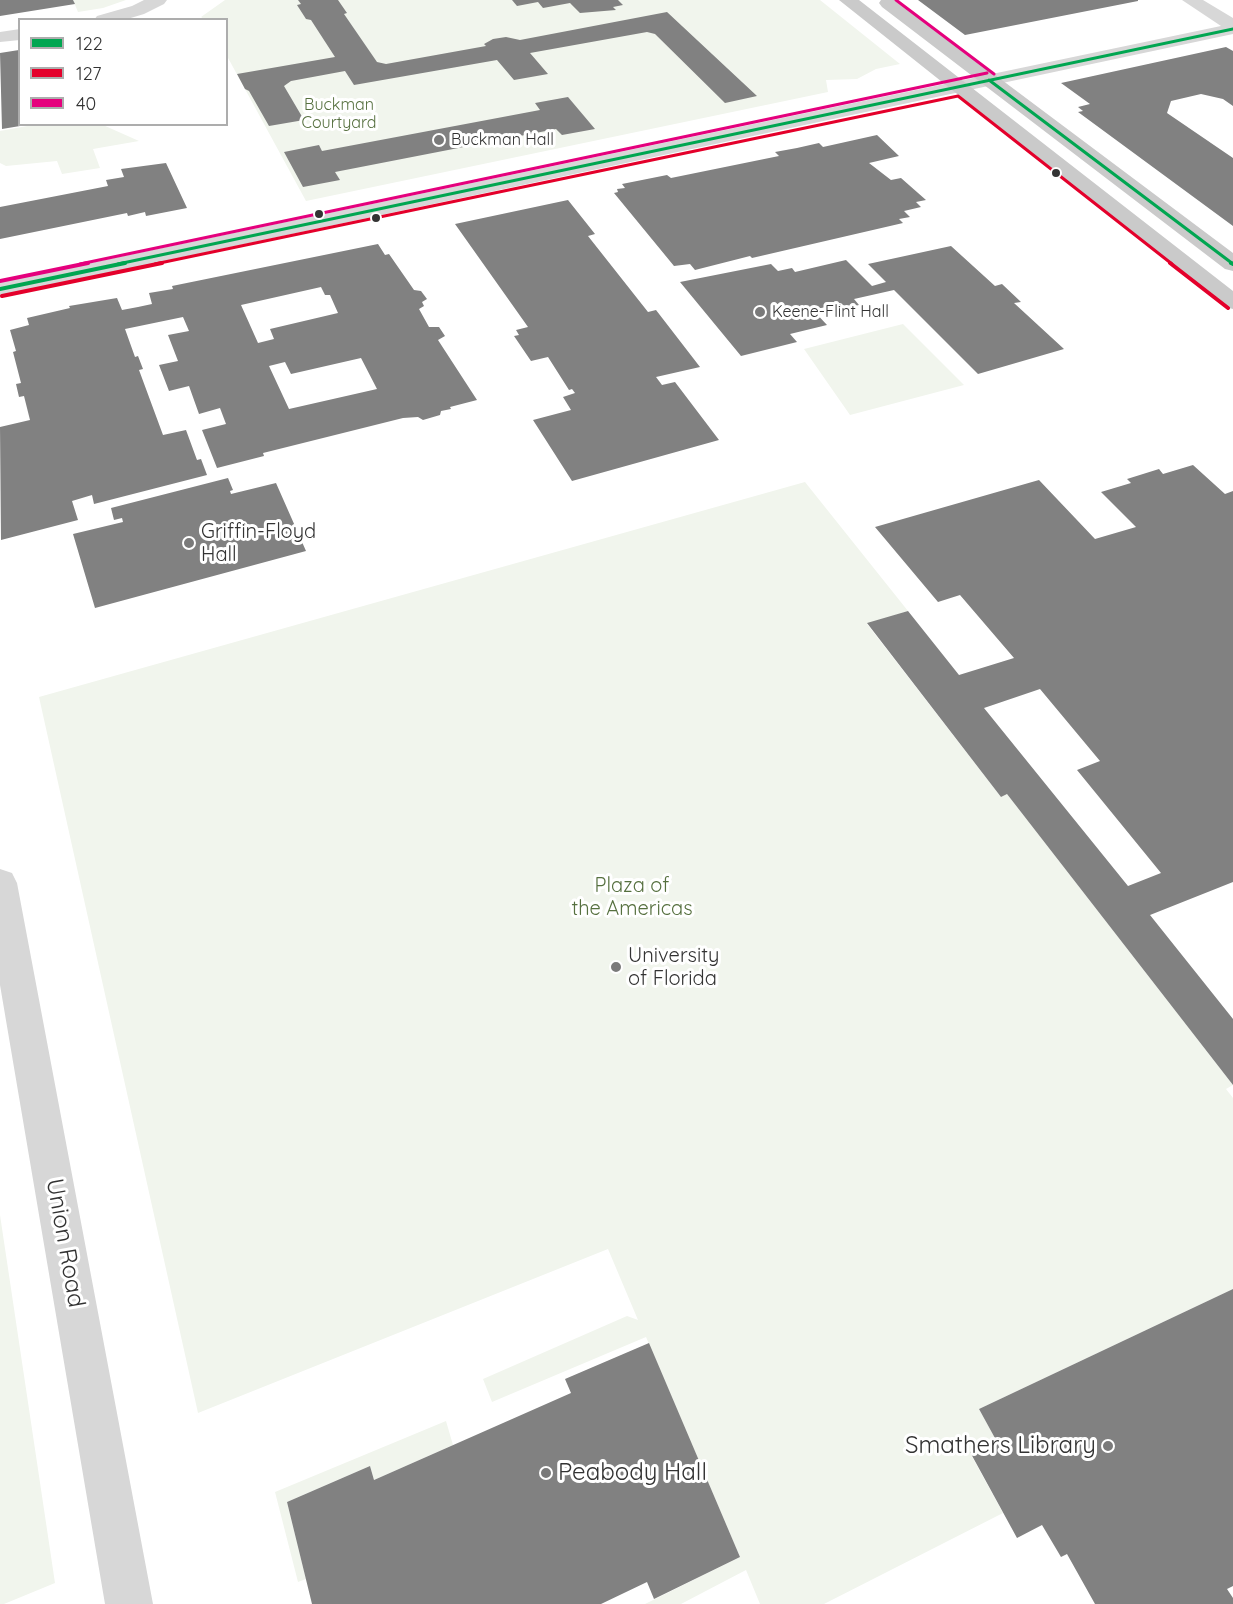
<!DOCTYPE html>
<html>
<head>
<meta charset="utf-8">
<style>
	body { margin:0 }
	#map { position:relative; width:1233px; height:1604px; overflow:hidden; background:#fff; font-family:Quicksand,sans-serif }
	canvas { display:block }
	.legend { position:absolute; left:18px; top:18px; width:210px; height:108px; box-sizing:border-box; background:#fff; border:2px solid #adadad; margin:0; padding:8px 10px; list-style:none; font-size:18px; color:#333 }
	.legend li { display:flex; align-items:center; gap:12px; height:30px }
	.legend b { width:30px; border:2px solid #adadad }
</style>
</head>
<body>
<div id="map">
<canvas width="1233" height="1604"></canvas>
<ul class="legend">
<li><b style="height:8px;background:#00a651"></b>122</li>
<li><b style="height:8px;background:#e4002b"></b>127</li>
<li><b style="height:8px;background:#e5007d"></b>40</li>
</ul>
</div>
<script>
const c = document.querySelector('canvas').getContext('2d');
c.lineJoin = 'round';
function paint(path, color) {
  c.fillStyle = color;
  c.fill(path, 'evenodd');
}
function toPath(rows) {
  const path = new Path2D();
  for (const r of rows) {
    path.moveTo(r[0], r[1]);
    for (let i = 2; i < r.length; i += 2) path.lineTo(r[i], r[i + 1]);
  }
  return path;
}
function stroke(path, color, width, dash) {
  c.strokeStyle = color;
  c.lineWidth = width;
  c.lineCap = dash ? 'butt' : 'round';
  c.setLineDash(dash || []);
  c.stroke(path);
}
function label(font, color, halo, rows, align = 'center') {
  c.font = font + ' Quicksand,sans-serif';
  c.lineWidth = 6;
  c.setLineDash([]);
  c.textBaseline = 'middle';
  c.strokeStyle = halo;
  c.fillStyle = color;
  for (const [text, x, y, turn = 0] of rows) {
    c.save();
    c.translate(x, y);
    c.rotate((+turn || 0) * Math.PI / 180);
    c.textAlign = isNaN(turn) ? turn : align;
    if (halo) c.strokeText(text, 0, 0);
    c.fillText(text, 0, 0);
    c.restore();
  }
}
const green = toPath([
	[73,0,126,0,103,8,78,12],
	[225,0,820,0,900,64,876,69,857,79,826,80,828,92,306,201,227,56,226,20,204,19,201,17],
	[38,124,103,125,139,141,93,149,100,168,62,174,57,161,6,166,0,163,0,131],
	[903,324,964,385,850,415,804,349],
	[805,482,908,611,867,624,1001,797,1007,794,1233,1085,1226,1089,1233,1098,1233,1289,979,1409,996,1440,970,1453,1003,1513,824,1604,760,1604,746,1570,681,1604,645,1604,740,1557,646,1337,492,1402,483,1379,627,1316,638,1320,608,1249,198,1413,39,697],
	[0,1215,55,1583,4,1604,0,1604],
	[446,1421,453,1445,374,1480,370,1466,287,1502,306,1579,298,1582,275,1492]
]);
const building = toPath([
	[0,0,73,0,75,4,0,16],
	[298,0,338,0,347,13,344,14,377,62,386,64,486,46,484,44,493,39,506,37,520,40,667,12,757,96,725,103,655,34,647,32,530,53,548,74,514,80,497,60,354,85,345,71,291,81,284,86,304,120,269,126,249,91,245,89,237,74,335,57,311,20,306,19,297,5,301,4],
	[512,0,618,0,623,5,613,7,616,10,580,13,570,3,543,8,538,2,517,6],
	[918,0,1138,0,1138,1,965,35],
	[1226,47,1233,51,1233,106,1223,99,1201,94,1171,101,1167,113,1233,158,1233,226,1078,112,1083,111,1078,107,1090,104,1061,83],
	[19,50,20,126,2,129,0,53],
	[568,97,595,129,562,135,556,129,335,172,340,180,303,187,284,152,319,145,322,151,540,110,535,103],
	[877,135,899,156,869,163,891,180,901,178,926,200,916,202,921,207,904,211,910,217,899,219,903,223,752,258,750,256,695,270,690,264,674,266,614,193,618,192,617,189,625,188,622,184,667,175,671,178,779,156,775,152,797,148,819,143,823,147],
	[166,163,187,208,146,216,145,212,128,216,127,213,0,239,0,207,108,186,106,180,124,177,121,169],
	[568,200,595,234,588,236,648,312,656,310,700,367,656,377,662,385,675,382,719,440,572,481,533,420,571,410,563,397,575,393,572,389,569,390,548,357,531,361,514,336,519,335,516,330,528,327,455,224],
	[378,244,385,255,389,254,414,290,421,291,427,299,422,302,424,306,419,309,429,327,439,327,445,336,438,340,477,400,450,407,451,409,441,411,440,415,423,420,418,417,403,418,263,453,264,456,217,468,202,430,226,424,220,408,199,414,189,386,169,391,159,365,178,361,168,335,189,331,183,317,125,329,135,357,138,356,143,369,139,370,163,435,186,430,197,460,201,459,207,475,94,504,92,495,72,501,78,520,1,540,0,427,30,420,24,396,19,397,16,384,21,383,13,352,16,351,10,330,29,325,27,318,70,308,69,306,117,298,122,310,138,307,152,304,149,293,173,289,172,286],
	[321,287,325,295,330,295,338,313,270,329,274,339,258,343,241,305],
	[361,358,377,389,289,409,269,366,285,362,291,374],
	[951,246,995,286,1002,284,1021,302,1014,303,1064,349,978,374,894,290,854,299,859,305,843,309,838,304,813,310,827,325,790,334,797,342,741,356,680,282,771,264,778,271,792,268,795,272,846,260,872,286,886,282,868,264],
	[1193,465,1225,494,1233,491,1233,882,1150,915,1233,1019,1233,1085,1007,794,1001,797,867,623,908,611,959,675,1014,658,960,595,938,602,875,527,1039,480,1095,539,1136,527,1101,492,1131,483,1127,479,1159,469,1163,474],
	[1040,689,1100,761,1077,770,1161,873,1128,886,984,708],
	[228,478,233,490,230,491,231,494,276,483,306,551,95,608,73,534,123,522,122,518,114,520,111,508],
	[1233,1289,1233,1586,1227,1589,1233,1598,1233,1604,1095,1604,1067,1554,1061,1557,1042,1525,1017,1538,970,1452,996,1440,979,1409],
	[649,1343,740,1557,654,1599,647,1582,601,1604,312,1604,287,1502,370,1466,374,1480,571,1393,565,1379]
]);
const minor = toPath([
	[144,0,167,0,164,4,144,14,124,20,94,20,97,16,132,6,144,0],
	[1182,0,1203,0,1233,18,1233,34,0,296,0,282,1221,26,1182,0],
	[20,29,20,40,0,42,0,32,20,29],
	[0,869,12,873,17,883,153,1604,105,1604,0,985,0,869]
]);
const primary = toPath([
	[839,0,859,0,1233,291,1233,309,1225,307,839,0],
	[881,0,895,0,1233,253,1233,271,1225,269,882,7,879,3,881,0]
]);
const bus1Far1 = toPath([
	[989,80,1233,264],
	[118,264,1233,29]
]);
const bus1 = toPath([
	[1231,263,1233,264],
	[0,289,125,263]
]);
const bus2Far1 = toPath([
	[155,264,958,96,1172,264]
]);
const bus2 = toPath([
	[1170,263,1228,308],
	[2,296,162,263]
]);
const bus3Far1 = toPath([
	[896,0,994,74],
	[80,264,987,73]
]);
const bus3 = toPath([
	[0,281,88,263]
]);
const markers = [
	[439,140,6,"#7a7a7a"],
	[1056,173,5,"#333"],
	[319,214,5,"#333"],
	[376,218,5,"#333"],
	[760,312,6,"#7a7a7a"],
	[189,543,6,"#7a7a7a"],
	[616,967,6,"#7a7a7a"],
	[1108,1446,6,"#7a7a7a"],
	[546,1473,6,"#7a7a7a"]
];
const farParknames = [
	["Buckman",339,105],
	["Courtyard",339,123]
];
const farPoinames = [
	["Buckman Hall",451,140],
	["Keene-Flint Hall",772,312]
];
const poiNames = [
	["Griffin-Floyd",201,532],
	["Hall",201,555],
	["University",628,956],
	["of Florida",628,979]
];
const parkNames = [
	["Plaza of",632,886],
	["the Americas",632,909]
];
const nearStreetnames = [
	["Union Road",65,1243,80]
];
const nearPoinames = [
	["Smathers Library",1096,1446],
	["Peabody Hall",558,1473,"left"]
];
paint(green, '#f1f5ed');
paint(building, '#818181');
paint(minor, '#d7d7d7');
paint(primary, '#cacaca');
stroke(bus1Far1, '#00a651', 3);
stroke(bus1, '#00a651', 4);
stroke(bus2Far1, '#e4002b', 3);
stroke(bus2, '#e4002b', 4);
stroke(bus3Far1, '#e5007d', 3);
stroke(bus3, '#e5007d', 4);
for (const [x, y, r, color] of markers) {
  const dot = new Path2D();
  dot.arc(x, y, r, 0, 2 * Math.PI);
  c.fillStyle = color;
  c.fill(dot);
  stroke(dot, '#fff', 2);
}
label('16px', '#56703f', '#fff', farParknames);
label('16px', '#333', '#fff', farPoinames, 'left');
label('20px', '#333', '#fff', poiNames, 'left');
label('20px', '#56703f', '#fff', parkNames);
label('24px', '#333', '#fff', nearStreetnames);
label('24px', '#333', '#fff', nearPoinames, 'right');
</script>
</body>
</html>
